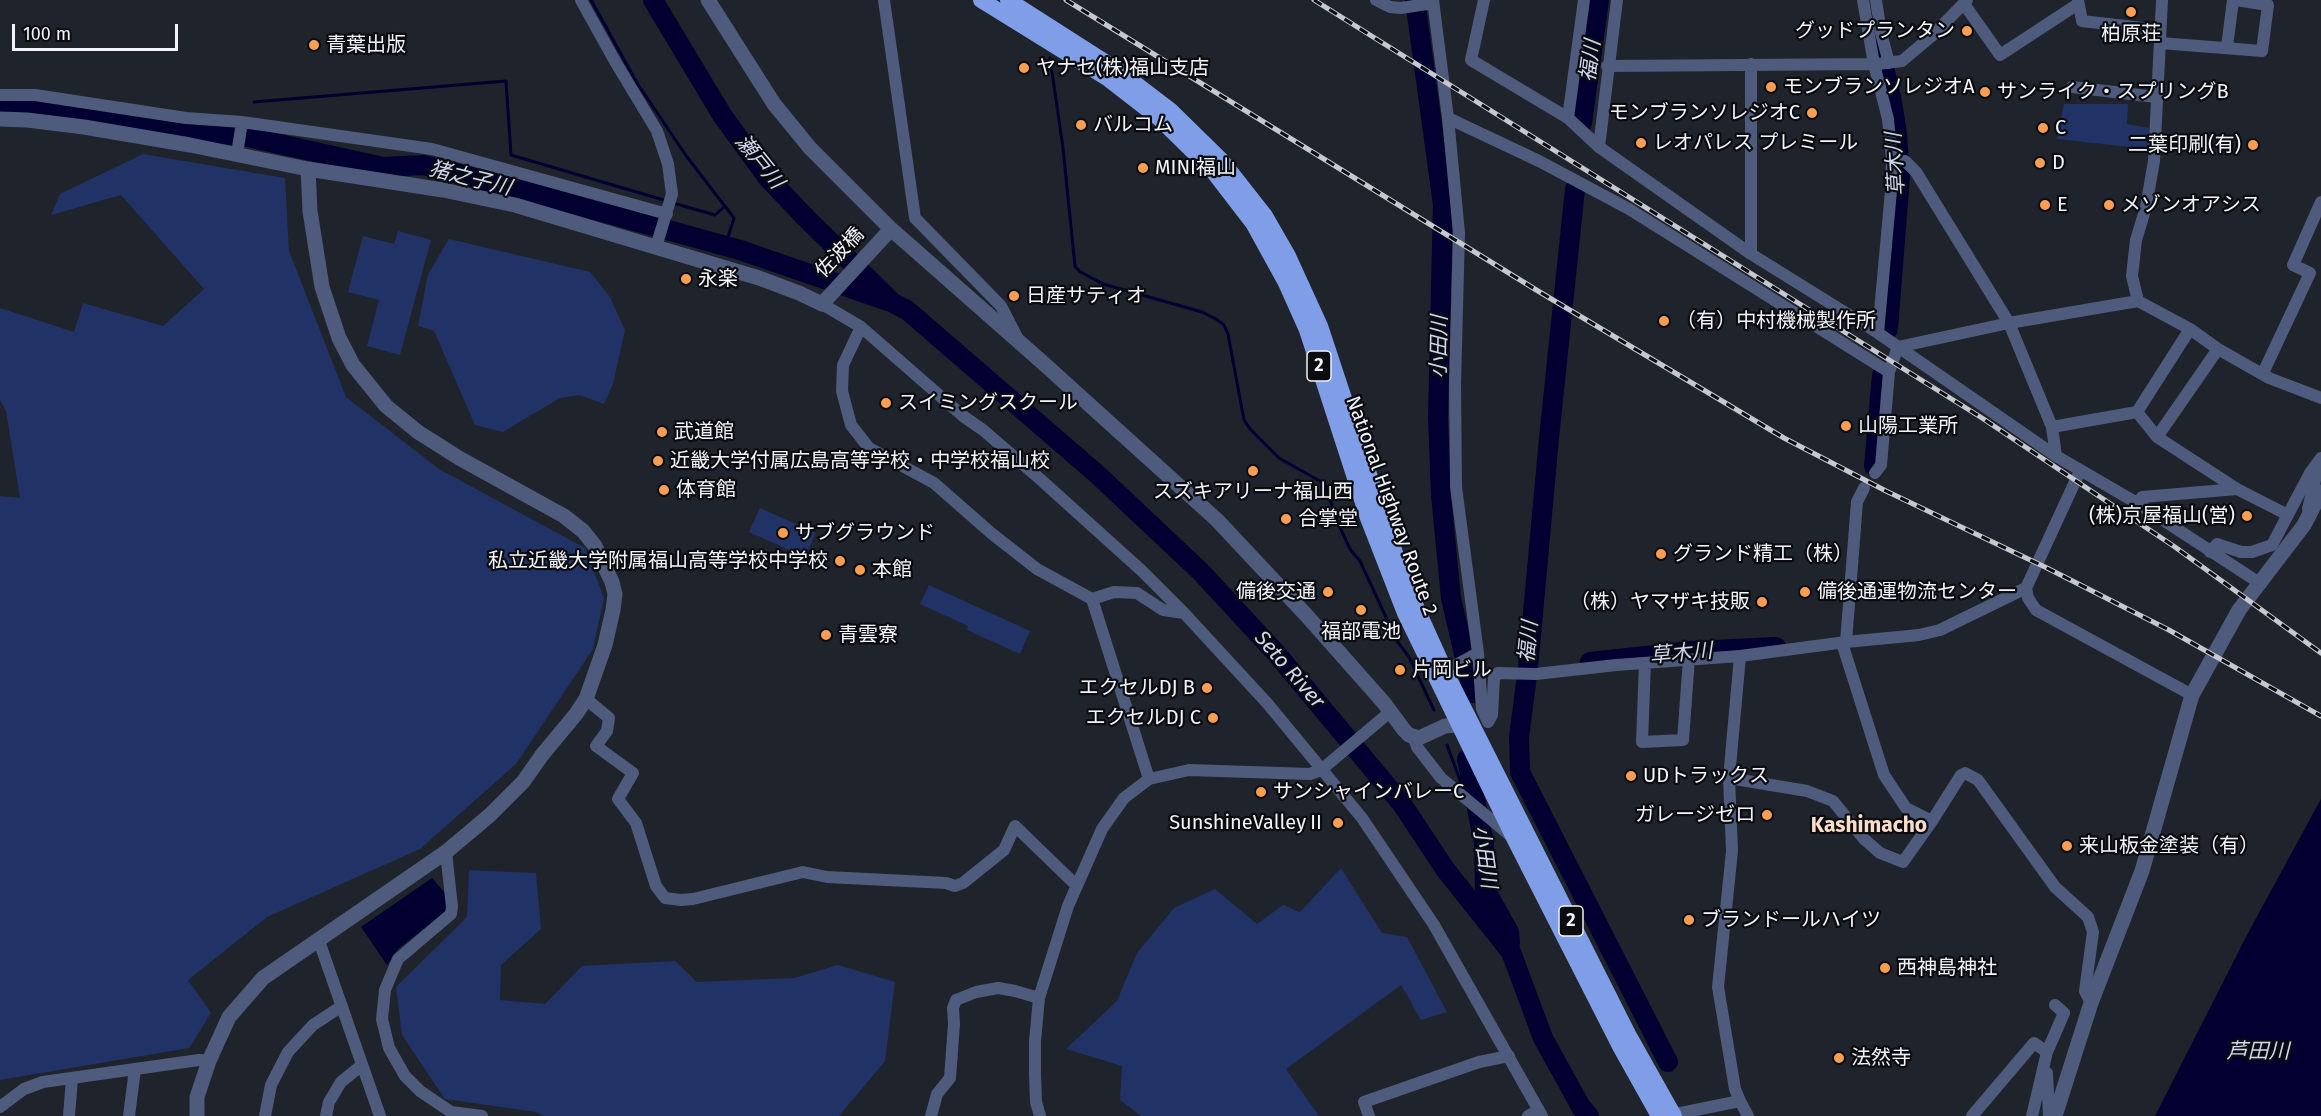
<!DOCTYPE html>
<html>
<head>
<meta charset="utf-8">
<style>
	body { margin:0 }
	#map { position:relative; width:2321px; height:1116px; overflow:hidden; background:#1f232c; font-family:"Fira Sans",sans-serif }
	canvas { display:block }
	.scale { position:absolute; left:12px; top:24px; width:166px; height:27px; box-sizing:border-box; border:3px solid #f2f4fa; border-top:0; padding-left:8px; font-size:18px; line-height:21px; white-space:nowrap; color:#f2f4fa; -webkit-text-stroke:4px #0b0c10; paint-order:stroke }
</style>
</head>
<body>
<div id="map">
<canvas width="2321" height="1116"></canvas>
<div class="scale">100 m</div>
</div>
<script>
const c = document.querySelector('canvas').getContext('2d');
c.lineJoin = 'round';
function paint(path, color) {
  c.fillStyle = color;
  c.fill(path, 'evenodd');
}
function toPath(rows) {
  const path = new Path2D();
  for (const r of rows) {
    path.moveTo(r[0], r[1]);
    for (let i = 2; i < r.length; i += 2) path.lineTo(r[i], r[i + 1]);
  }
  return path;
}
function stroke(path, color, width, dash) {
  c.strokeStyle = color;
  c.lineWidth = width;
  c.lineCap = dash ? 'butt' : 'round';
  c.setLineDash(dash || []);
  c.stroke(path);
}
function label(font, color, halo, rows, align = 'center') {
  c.font = font + ' "Fira Sans","Noto Sans JP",sans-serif';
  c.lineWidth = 4.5;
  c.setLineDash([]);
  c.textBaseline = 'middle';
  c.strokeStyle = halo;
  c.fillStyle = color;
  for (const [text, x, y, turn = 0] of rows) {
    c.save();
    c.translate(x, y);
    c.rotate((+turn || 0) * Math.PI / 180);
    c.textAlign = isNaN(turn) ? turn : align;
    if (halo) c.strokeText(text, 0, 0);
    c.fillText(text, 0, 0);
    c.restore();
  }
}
const green = toPath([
	[2064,104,2128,104,2127,124,2149,128,2149,149,2057,139],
	[143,154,285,178,289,251,346,397,439,469,585,548,604,598,593,649,516,764,420,849,267,917,188,980,211,1013,189,1048,0,1080,0,496,20,498,6,411,0,400,0,308,74,332,83,303,163,326,204,289,121,195,51,215,60,194],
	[398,231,431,240,400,355,367,346,379,300,348,292,363,236,394,244],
	[449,239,590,272,610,297,625,330,613,384,604,404,580,395,560,398,503,432,475,425,434,331,418,326,428,274],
	[760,508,816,533,805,557,749,532],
	[929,585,1030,631,1020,654,967,630,968,626,920,604],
	[1341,868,1382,933,1407,937,1447,1012,1421,1020,1401,985,1286,1069,1319,1116,1141,1116,1120,1100,1122,1066,1066,1049,1117,1001,1137,953,1174,908,1215,889,1257,924,1283,905,1300,912],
	[469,870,536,873,541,929,501,965,500,1000,545,1004,582,966,675,961,697,982,794,978,838,965,895,982,885,1061,839,1116,544,1116,536,1112,445,1099,402,1035,396,987,467,917]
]);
const water = toPath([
	[2321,799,2321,1116,2155,1116,2248,933],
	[432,878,445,893,447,906,444,913,398,949,387,965,361,927]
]);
const stream = toPath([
	[591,0,637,83,687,157,734,218,725,246],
	[1050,58,1063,148,1075,266,1079,271,1103,284,1202,312,1216,319,1224,325,1228,334,1244,420,1250,429,1279,458,1325,484,1337,521,1350,549,1360,561,1397,641,1409,657,1434,710],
	[254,102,506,81,511,155,667,201],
	[673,203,715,215,724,207],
	[1447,745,1464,791],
	[1473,811,1482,834]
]);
const river = toPath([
	[653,0,722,115,768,178,806,218,893,303,907,310,1098,475,1201,572,1276,653,1402,804,1445,869,1511,952,1543,1038,1581,1107,1589,1116],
	[1415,0,1443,205,1438,417,1441,495,1451,598,1473,693],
	[1874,23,1892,102,1897,134,1900,176,1888,329],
	[0,108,41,111,189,131,243,136,383,167,423,165,523,190,740,250,888,301],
	[1582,123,1599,0],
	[1575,189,1549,438,1528,668,1519,737,1520,772,1668,1062],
	[1874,466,1882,375],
	[1590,662,1692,651,1776,647],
	[1467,759,1484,843,1485,889,1509,932,1510,943]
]);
const minor = toPath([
	[581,0,616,63,657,131,668,164,672,194,656,247],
	[884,0,915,218,1001,306,1018,339],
	[1376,0,1390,7,1401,8,1433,3],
	[1433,0,1448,118,1459,233,1455,384,1456,487,1478,653,1439,674],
	[1484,0,1471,60,1568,118,1599,147,1751,254,1878,333,2056,456,2137,503,2261,584],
	[1863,0,1874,64,1888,119,1892,160,1891,191,1878,333],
	[1876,0,1881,33,1889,63],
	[2078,0,2082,21,2160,30],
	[2162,0,2154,161,2146,207,2136,240,2132,276,2138,301,2190,329,2218,349,2269,378,2321,398],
	[1964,4,2000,55,2078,4],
	[2160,43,2262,51,2268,5,2236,0],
	[2227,47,2233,0],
	[1751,64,1751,254],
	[1607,66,1878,64,1902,61,1933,35,1967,0],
	[2072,87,2156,97],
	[0,95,35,95,186,118,242,122,432,149,667,214],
	[1448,118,1539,161,1629,209,1889,372,1898,347,2009,323,2138,301],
	[1568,118,1584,0],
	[1599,147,1617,0],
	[237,154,242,122],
	[1892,160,1905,161,1916,172,2009,323,2052,427,2056,456],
	[822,304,861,327,963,416,983,430,1040,479,1142,571,1184,613,1267,703,1362,818,1434,925,1542,1116],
	[861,327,843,365,842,391,851,425,869,448,934,483,991,533,1037,569,1092,599,1114,592,1137,593,1163,610,1184,613],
	[2263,373,2310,273,2293,265,2321,202],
	[2137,412,2157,437,2237,489,2288,515],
	[2052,427,2137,412,2190,329],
	[2157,437,2218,349],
	[2080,471,2026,588,2028,598,2036,610,2192,695],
	[1875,473,1881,465,1889,372],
	[2137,503,2142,497,2237,489],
	[2308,509,2318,468],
	[2210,552,2217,544,2241,552,2252,552,2272,545,2310,473,2321,458],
	[1092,599,1149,779],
	[1846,642,1919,635,1940,630,2026,588],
	[1842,643,1884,775,1906,808,1932,821,1961,775,1965,773,1978,780,2055,887,2088,917,2093,932,2085,991,2091,1003],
	[1478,653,1482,709,1488,722],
	[1645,663,1642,742,1683,740,1689,659],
	[586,699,609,718,607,731,596,746,633,773,618,799,636,823,656,886,665,898,681,900,693,899,803,872,827,877,946,883,955,886,963,883,1004,850,1015,826,1077,886],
	[1488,722,1492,715,1494,678,1498,673,1536,674,1616,665,1740,656,1846,642,1857,502,1864,488],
	[1413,736,1417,747,1441,778,1512,837],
	[1729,778,1807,791,1833,801,1864,839,1880,853,1903,862,1932,821],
	[446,852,452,907,451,914,398,959,385,990,382,1019,389,1048,405,1076,420,1091,451,1112,482,1116],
	[319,941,380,1116],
	[2047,1073,2049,1116],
	[1740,1101,1735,1089,1718,987,1732,851,1729,778,1740,656],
	[0,1107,24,1089,43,1082,199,1060,209,1061],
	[69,1116,72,1078],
	[129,1116,135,1069],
	[265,1116,271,1085,288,1052,313,1025,342,1006],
	[326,1116,329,1102,341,1082,362,1065],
	[931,1116,937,1094,950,1078,954,1024,953,1008,956,1000,976,992,998,988,1015,991,1039,998],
	[1040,1116,1036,1102,1035,1075,1035,1041,1039,998,1068,906,1102,829,1124,798,1149,779,1189,770,1310,774,1321,770,1390,712],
	[1369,1116,1364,1102,1479,1062,1509,1056],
	[1528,1116,1539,1110],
	[1666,1116,1740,1101,1748,1116],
	[1972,1116,2034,1043,2047,1052],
	[2032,1116,2047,1052,2064,1013,2055,1005]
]);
const tertiary = toPath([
	[708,0,774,104,810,148,891,229,1042,362,1217,520,1307,616,1384,703,1404,730,1409,735,1419,738,1445,726,1469,724],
	[0,119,27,120,84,127,190,145,308,169,443,190,515,205,759,278,799,293,822,304,891,229],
	[197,1116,197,1097,209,1061,229,1017,263,978,446,852,490,815,523,782,542,755,576,714,586,699,605,645,613,610,615,594,612,582,595,546,583,531,564,516,459,458,418,432,386,406,353,365,339,338,322,287,310,211,308,169],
	[2055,1116,2091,1003,2142,871,2192,695,2239,610,2304,525,2321,492]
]);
const trunk = toPath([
	[981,0,1107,78,1160,119,1213,171,1253,223,1286,283,1307,330,1368,518,1405,613,1515,840,1621,1048,1659,1116],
	[1008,0,1119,71,1170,110,1221,160,1265,216,1288,256,1320,326,1396,556,1417,609,1445,671,1629,1036,1674,1116]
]);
const rail = toPath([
	[1066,0,1538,291,1784,438,1886,491,2047,568,2169,630,2321,716],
	[1314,0,1982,418,2175,547,2321,653]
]);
const markers = [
	[2131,12,6,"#fc9e52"],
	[1967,31,6,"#fc9e52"],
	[314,45,6,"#fc9e52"],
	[1024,68,6,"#fc9e52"],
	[1771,87,6,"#fc9e52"],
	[1985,92,6,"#fc9e52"],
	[1812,113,6,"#fc9e52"],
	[1081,125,6,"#fc9e52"],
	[2043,128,6,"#fc9e52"],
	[1641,143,6,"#fc9e52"],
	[2253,145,6,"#fc9e52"],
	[2040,163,6,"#fc9e52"],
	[1143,168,6,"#fc9e52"],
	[2045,205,6,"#fc9e52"],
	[2109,205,6,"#fc9e52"],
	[686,279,6,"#fc9e52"],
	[1014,296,6,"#fc9e52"],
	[1664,321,6,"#fc9e52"],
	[886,403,6,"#fc9e52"],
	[1846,426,6,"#fc9e52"],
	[662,432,6,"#fc9e52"],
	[658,461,6,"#fc9e52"],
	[1253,471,6,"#fc9e52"],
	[664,490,6,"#fc9e52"],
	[2247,516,6,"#fc9e52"],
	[1286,519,6,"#fc9e52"],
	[783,533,6,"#fc9e52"],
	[1661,554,6,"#fc9e52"],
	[840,561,6,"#fc9e52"],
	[860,570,6,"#fc9e52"],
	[1328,592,6,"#fc9e52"],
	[1805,592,6,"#fc9e52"],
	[1762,602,6,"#fc9e52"],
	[1361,610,6,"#fc9e52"],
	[826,635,6,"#fc9e52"],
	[1400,670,6,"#fc9e52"],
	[1207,688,6,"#fc9e52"],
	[1213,718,6,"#fc9e52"],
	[1631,776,6,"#fc9e52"],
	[1261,792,6,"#fc9e52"],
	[1767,815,6,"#fc9e52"],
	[1338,823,6,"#fc9e52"],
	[2067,846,6,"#fc9e52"],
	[1689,920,6,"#fc9e52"],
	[1885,968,6,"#fc9e52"],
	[1839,1058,6,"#fc9e52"]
];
const shields = [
	[1319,366,24],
	[1571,921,24]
];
const shieldNames = [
	["2",1319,366],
	["2",1571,921]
];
const poiNames = [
	["グッドプランタン",1955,31,"right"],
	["柏原荘",2131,34,"center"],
	["青葉出版",326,45],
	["ヤナセ(株)福山支店",1036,68],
	["モンブランソレジオA",1783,87],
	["サンライク・スプリングB",1997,92],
	["モンブランソレジオC",1800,113,"right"],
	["バルコム",1093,125],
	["C",2055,128],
	["レオパレス プレミール",1653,143],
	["二葉印刷(有)",2241,145,"right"],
	["D",2052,163],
	["MINI福山",1155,168],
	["E",2057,205],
	["メゾンオアシス",2121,205],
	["永楽",698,279],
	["日産サティオ",1026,296],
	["（有）中村機械製作所",1676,321],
	["スイミングスクール",898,403],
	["山陽工業所",1858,426],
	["武道館",674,432],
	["近畿大学付属広島高等学校・中学校福山校",670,461],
	["体育館",676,490],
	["スズキアリーナ福山西",1253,492,"center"],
	["(株)京屋福山(営)",2235,516,"right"],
	["合掌堂",1298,519],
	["サブグラウンド",795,533],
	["グランド精工（株）",1673,554],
	["私立近畿大学附属福山高等学校中学校",828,561,"right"],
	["本館",872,570],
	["備後交通",1316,592,"right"],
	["備後通運物流センター",1817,592],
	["（株）ヤマザキ技販",1750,602,"right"],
	["福部電池",1361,632,"center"],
	["青雲寮",838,635],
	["片岡ビル",1412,670],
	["エクセルDJ B",1195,688,"right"],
	["エクセルDJ C",1201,718,"right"],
	["UDトラックス",1643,776],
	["サンシャインバレーC",1273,792],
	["ガレージゼロ",1755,815,"right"],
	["SunshineValleyⅡ",1326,823,"right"],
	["来山板金塗装（有）",2079,846],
	["ブランドールハイツ",1701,920],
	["西神島神社",1897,968],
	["法然寺",1851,1058]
];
const streetNames = [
	["佐波橋",840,253,-47],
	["National Highway Route 2",1391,506,70]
];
const waterNames = [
	["福川",1591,61,-82],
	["瀬戸川",759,162,51],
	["草木川",1896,164,-93],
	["猪之子川",470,179,14],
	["小田川",1440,347,-89],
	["福川",1529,642,-84],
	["草木川",1681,654,-5],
	["Seto River",1289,670,49],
	["小田川",1484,857,82],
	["芦田川",2258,1052]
];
const neighbourhoodNames = [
	["Kashimacho",1869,826]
];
paint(green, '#213366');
paint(water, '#010030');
stroke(stream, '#010030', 3);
stroke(river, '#010030', 20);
stroke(minor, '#4e5b7c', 12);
stroke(tertiary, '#4e5b7c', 15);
stroke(trunk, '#809de7', 16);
stroke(rail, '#c5c8ce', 5);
stroke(rail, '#0b0c10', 3, [9]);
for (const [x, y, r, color] of markers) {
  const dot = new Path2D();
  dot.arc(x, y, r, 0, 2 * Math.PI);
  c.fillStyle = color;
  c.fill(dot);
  stroke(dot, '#0b0c10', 2);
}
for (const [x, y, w] of shields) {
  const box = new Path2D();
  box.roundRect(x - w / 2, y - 15, w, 30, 4.5);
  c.fillStyle = '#0b0c10';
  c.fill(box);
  stroke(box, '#f2f4fa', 1.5);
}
label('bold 18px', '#f2f4fa', null, shieldNames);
label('20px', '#f2f4fa', '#0b0c10', poiNames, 'left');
label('20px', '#f2f4fa', '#0b0c10', streetNames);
label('italic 21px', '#ced7ec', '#0b0c10', waterNames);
label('bold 21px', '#fadecb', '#0b0c10', neighbourhoodNames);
</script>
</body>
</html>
